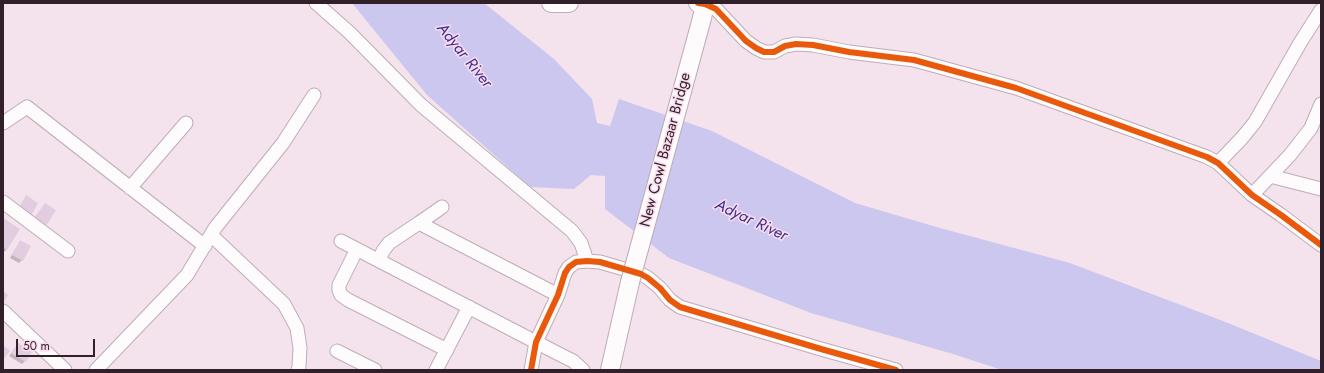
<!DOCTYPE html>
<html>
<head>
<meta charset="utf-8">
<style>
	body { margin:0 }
	#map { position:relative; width:1324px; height:373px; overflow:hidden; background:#f4e3ec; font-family:Jost,sans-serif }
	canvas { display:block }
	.frame { position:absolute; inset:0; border:4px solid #311f2a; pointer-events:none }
	.scale { position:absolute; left:16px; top:339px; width:79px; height:18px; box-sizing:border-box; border:2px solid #311f2a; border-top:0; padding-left:5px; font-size:12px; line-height:14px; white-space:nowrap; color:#311f2a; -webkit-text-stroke:3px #fadded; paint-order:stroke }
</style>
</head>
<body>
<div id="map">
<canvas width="1324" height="373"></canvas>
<div class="frame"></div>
<div class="scale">50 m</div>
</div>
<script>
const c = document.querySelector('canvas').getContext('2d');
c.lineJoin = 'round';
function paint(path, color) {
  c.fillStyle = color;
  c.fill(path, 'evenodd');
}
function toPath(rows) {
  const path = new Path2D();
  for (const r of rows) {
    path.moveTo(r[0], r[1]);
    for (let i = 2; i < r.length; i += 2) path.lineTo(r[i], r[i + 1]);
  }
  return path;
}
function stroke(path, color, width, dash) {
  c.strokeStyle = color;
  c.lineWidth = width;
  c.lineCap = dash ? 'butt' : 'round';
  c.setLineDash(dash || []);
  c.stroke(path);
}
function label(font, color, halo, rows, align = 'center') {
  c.font = font + ' Jost,sans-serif';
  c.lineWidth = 3;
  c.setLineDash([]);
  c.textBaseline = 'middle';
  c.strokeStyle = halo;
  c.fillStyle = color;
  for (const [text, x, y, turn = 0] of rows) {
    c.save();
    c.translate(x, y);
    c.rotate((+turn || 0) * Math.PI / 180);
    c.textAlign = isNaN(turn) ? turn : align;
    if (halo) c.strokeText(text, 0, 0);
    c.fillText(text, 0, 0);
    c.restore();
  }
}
const water = toPath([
	[352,3,484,3,554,59,592,99,597,123,610,126,619,99,712,131,855,203,940,228,1070,263,1223,321,1321,361,1321,370,1002,370,953,354,811,313,669,258,605,209,605,176,591,175,574,189,530,187,427,95]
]);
const shadow = toPath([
	[3,220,7,249,4,252,3,252],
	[20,241,22,260,19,263,10,258],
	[18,344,25,361,22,364,9,356]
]);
const building = toPath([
	[26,195,38,203,30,218,17,211],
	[45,203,56,210,46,226,34,218],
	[3,218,20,229,7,250,3,247],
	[20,240,31,246,23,261,12,255],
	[3,291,8,295,3,303],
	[18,343,32,352,26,362,11,353],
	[3,345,10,351,3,360]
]);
const street = toPath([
	[316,3,350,33,421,105,572,231,581,243,587,261],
	[705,4,716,9,746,41,756,48,764,52,774,52,785,46,796,44,813,45,849,52,914,60,1016,88,1207,157,1218,163,1252,195,1281,215,1321,245],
	[3,123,27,107,205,246],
	[1218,163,1242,138,1255,122,1300,43,1321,10],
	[1270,176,1321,189],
	[130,188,186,123],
	[1252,195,1290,155,1311,128,1321,104],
	[3,202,68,251],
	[442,207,419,223,558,295],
	[211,235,284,304,297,328,300,348,299,367,298,370],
	[341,241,557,353,573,361,583,370],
	[357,249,339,285,339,290,341,295,348,300,447,350],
	[379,260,383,251,389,243,419,223],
	[3,311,65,370],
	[337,351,375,370],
	[96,370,187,275,215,228,283,143,314,95],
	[436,370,469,307],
	[531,370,536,342,558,295,565,273,569,267,576,262,587,261,600,262,641,274,648,278,660,288,670,300,680,307,821,349,896,370]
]);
const secondary = toPath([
	[551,3,569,3],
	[698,3,705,4,702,18],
	[610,370,630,282]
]);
const secondaryBridge = toPath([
	[630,282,702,18]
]);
const cycleway = toPath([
	[698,3,705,4,716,9,746,41,756,48,764,52,774,52,785,46,796,44,813,45,849,52,914,60,1016,88,1207,157,1218,163,1252,195,1281,215,1321,245],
	[531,370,536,342,558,295,565,273,569,267,576,262,587,261,600,262,641,274,648,278,660,288,670,300,680,307,821,349,896,370]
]);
const streetNames = [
	["New Cowl Bazaar Bridge",666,150,-75]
];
const waterNames = [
	["Adyar River",464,56,51],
	["Adyar River",751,221,25]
];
paint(water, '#cbc7ef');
paint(shadow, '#0003');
paint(building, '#e2cde0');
stroke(street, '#beadb6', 15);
stroke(secondary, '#beadb6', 20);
stroke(street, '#fdfbfc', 13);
stroke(secondary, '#fdfbfc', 18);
stroke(secondaryBridge, '#beadb6', 20, []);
stroke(secondaryBridge, '#fdfbfc', 18);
stroke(cycleway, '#e8590c', 6);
label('15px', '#311f2a', '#fadded', streetNames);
label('italic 16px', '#3d2d90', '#fadded', waterNames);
</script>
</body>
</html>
